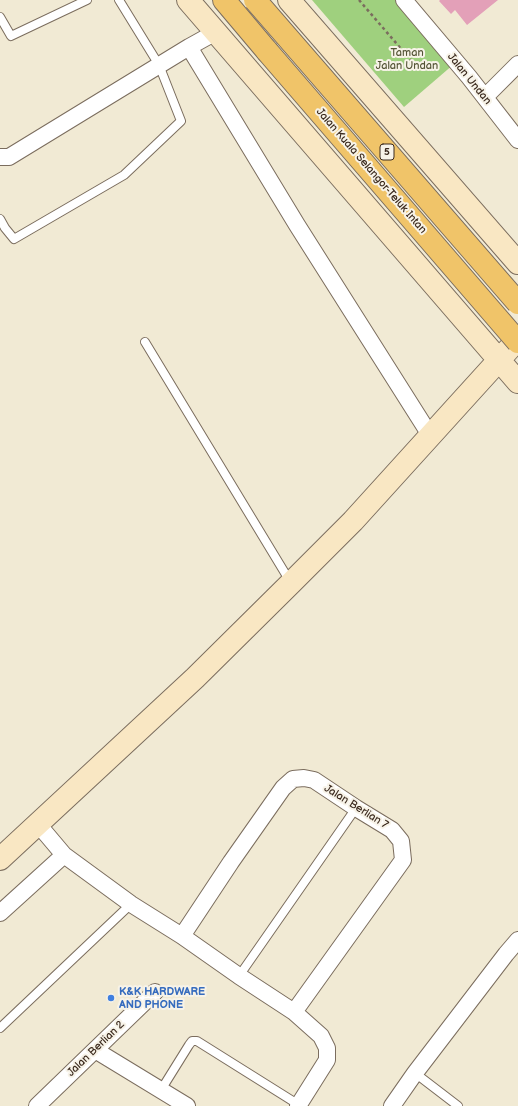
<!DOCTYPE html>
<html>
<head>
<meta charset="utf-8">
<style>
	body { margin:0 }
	canvas { display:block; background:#f1ead4 }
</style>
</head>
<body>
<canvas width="518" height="1106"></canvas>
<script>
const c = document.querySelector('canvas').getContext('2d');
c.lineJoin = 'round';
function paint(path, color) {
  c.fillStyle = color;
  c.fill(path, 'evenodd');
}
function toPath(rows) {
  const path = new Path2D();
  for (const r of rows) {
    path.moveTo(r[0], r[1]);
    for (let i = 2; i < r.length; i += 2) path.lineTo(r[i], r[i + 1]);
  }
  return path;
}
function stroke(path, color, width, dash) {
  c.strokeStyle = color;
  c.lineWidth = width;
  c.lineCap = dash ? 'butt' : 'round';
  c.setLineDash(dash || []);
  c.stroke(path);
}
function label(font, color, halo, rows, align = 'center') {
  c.font = font + ' "Balsamiq Sans",sans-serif';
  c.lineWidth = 4;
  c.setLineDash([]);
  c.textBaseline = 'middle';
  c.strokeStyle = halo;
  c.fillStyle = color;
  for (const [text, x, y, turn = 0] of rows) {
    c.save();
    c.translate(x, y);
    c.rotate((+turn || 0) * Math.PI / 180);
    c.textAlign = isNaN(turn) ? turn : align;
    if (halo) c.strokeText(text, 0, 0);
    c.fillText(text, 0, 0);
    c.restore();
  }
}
const green = toPath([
	[312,0,399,0,454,64,404,107]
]);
const building = toPath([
	[440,0,498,0,467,25,455,10,451,14,439,1]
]);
const path = toPath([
	[359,0,415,65]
]);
const lane = toPath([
	[0,17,11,36,87,0],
	[0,219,5,228,14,239,124,175,181,121,159,65,119,0],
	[145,342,291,583],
	[239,976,356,808],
	[0,1028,131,904],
	[415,1073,458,1106],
	[161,1090,189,1045,192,1041,197,1041,299,1105]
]);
const street = toPath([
	[404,0,469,77,518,140],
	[189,47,297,225,430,435],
	[485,97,518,64],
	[0,157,9,157,189,47,216,32],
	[37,823,64,855,131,904,182,936,239,976,294,1012,321,1036,327,1048,327,1060,298,1106],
	[0,913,64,855],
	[182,936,231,862,283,788,293,779,304,778,314,780,356,808,392,830,401,841,403,860,294,1012],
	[95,1050,187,1106],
	[37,1106,155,992],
	[392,1106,415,1073,506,954,518,940]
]);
const secondary = toPath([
	[188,0,518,382],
	[289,0,518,263],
	[0,859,195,678,291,583,353,521,518,339]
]);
const highway = toPath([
	[224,0,267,51]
]);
const highwayBridge = toPath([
	[255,0,518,303],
	[267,51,518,342]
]);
const markers = [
	[111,998,4,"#3f7fe0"]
];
const shields = [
	[387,152,14]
];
const shieldNames = [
	["5",387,152]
];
const parkNames = [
	["Taman",407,53],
	["Jalan Undan",407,66]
];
const streetNames = [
	["Jalan Undan",469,79,51],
	["Jalan Kuala Selangor-Teluk Intan",371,171,49],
	["Jalan Berlian 7",356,807,32],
	["Jalan Berlian 2",96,1049,-44]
];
const shopNames = [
	["K&K HARDWARE",119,992],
	["AND PHONE",119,1005]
];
paint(green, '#9fd07e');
paint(building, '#e3a0b8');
stroke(lane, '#7b6d5e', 10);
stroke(street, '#7b6d5e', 18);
stroke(secondary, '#7b6d5e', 24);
stroke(highway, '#7b6d5e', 24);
stroke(path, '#7b6d5e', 2.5, [3, 3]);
stroke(lane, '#fff', 8);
stroke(street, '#fff', 16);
stroke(secondary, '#f9e7c3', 22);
stroke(highway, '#f0c469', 22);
stroke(highwayBridge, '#7b6d5e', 24, []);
stroke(highwayBridge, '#f0c469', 22);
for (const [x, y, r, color] of markers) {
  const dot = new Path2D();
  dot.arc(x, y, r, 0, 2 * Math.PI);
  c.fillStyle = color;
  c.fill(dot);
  stroke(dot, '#f7f3e8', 1.5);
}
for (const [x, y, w] of shields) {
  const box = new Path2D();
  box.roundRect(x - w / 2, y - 8, w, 16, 3);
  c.fillStyle = '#f7f3e8';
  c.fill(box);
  stroke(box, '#3b2a1e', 1);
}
label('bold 10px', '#3b2a1e', null, shieldNames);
label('11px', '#545436', '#f7f3e8', parkNames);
label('11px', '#3b2a1e', '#f7f3e8', streetNames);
label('bold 11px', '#366cbe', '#f7f3e8', shopNames, 'left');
</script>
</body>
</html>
